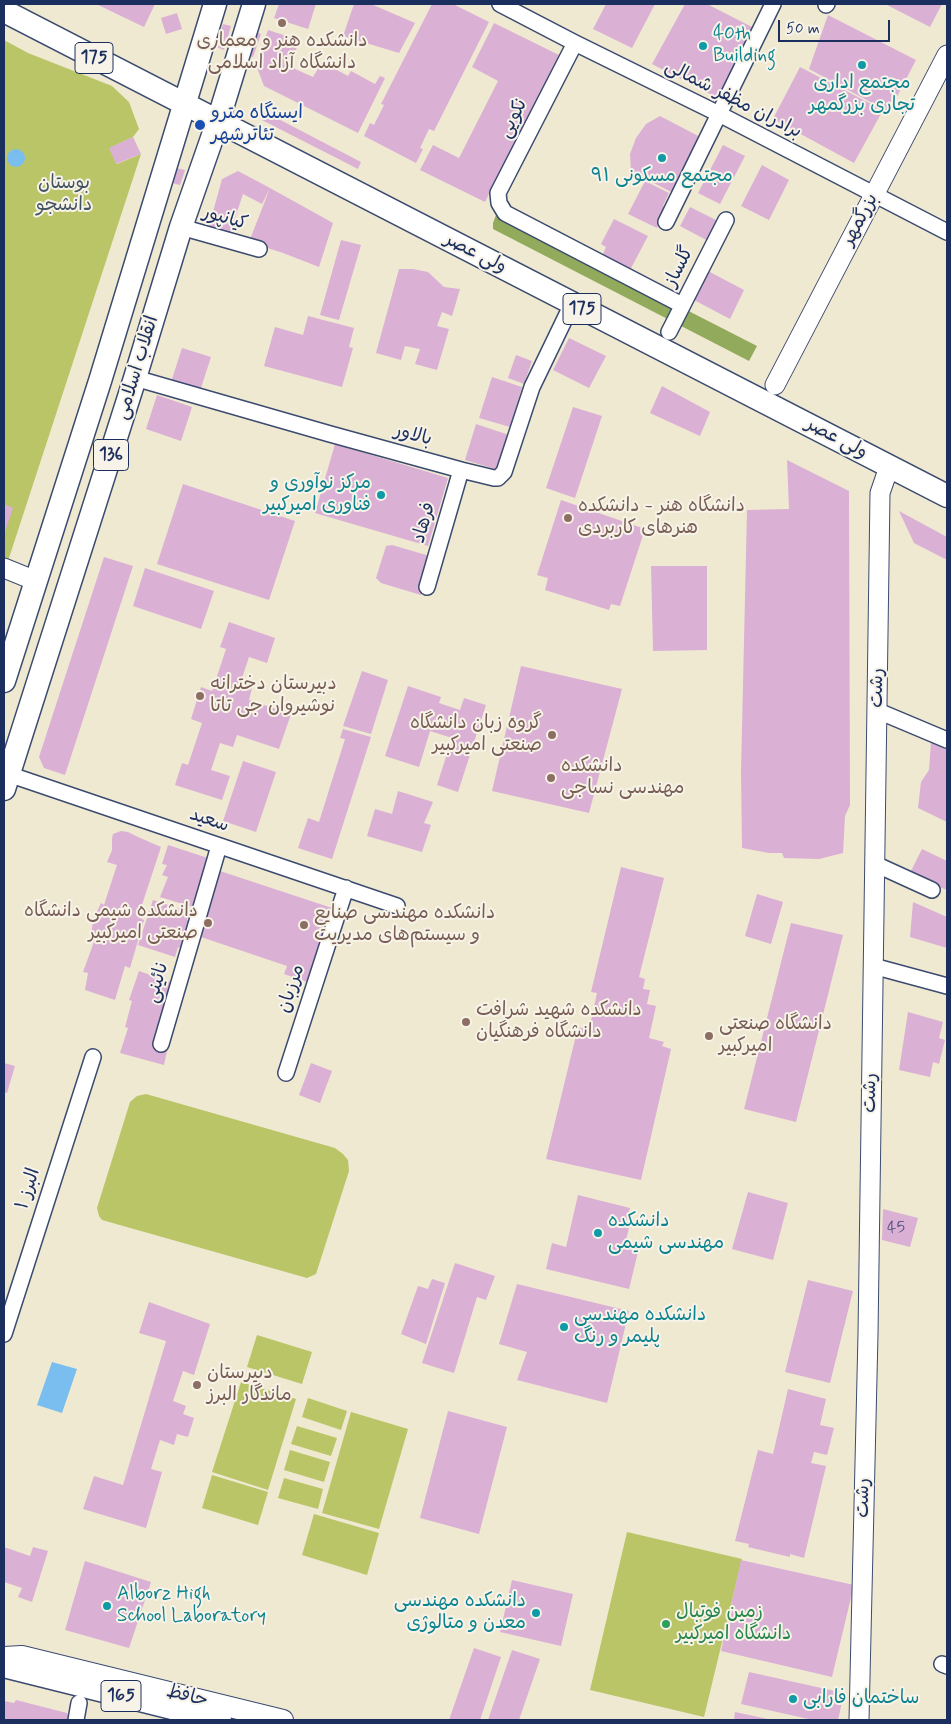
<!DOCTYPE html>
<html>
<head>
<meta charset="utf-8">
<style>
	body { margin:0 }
	#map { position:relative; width:951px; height:1724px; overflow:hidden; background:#f0e9d2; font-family:Mynerve,sans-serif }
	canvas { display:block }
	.frame { position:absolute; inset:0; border:5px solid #1b2f5e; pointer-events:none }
	.scale { position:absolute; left:778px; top:20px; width:112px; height:22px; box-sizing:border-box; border:2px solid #1b2f5e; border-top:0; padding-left:6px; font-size:15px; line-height:18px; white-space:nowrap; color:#1b2f5e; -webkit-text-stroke:4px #f7f3e8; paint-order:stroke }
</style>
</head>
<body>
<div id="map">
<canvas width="951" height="1724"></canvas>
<div class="frame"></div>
<div class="scale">50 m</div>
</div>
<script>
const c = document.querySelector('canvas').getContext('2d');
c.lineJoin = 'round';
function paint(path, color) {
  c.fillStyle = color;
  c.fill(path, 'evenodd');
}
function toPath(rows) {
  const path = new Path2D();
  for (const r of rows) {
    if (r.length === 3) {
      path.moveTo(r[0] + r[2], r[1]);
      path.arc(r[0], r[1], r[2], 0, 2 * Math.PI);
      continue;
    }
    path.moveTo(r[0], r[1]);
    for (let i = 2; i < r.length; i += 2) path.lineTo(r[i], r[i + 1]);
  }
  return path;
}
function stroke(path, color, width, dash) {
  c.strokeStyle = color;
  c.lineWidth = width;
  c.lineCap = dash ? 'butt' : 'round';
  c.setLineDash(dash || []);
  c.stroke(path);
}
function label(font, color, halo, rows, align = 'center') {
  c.font = font + ' Mynerve,"Playpen Sans Arabic",sans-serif';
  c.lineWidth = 4;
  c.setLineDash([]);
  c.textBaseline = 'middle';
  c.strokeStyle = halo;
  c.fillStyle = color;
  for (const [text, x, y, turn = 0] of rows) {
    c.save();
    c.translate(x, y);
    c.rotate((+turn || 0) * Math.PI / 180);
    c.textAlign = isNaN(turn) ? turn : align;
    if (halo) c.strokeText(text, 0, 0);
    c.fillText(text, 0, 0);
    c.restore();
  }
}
const green = toPath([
	[4,40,28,53,112,86,129,102,139,129,133,137,110,148,117,164,141,154,8,561,4,559],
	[146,1094,335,1148,343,1154,348,1160,349,1171,316,1274,307,1278,102,1220,99,1216,97,1208,130,1102,137,1096],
	[257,1335,312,1352,302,1384,247,1367],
	[241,1382,296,1399,268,1490,212,1472],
	[308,1398,347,1411,341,1430,302,1417],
	[351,1412,408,1429,379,1529,322,1513],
	[297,1426,337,1438,331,1456,291,1444],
	[290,1450,330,1462,324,1482,284,1470],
	[212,1475,268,1492,258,1525,202,1508],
	[284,1478,323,1489,318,1509,278,1498],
	[314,1514,379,1533,367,1575,302,1555],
	[627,1532,742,1559,704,1717,590,1690]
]);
const forest = toPath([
	[496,215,503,216,757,346,749,361,493,229,493,223]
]);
const water = toPath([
	[16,158,9],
	[52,1362,77,1369,62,1413,37,1405]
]);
const building = toPath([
	[96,4,155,4,144,27],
	[279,4,316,4,308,29,274,18],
	[354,4,371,4,415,23,399,53,343,36],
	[432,4,453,4,489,22,434,131,429,129,420,148,423,149,416,163,364,136,370,123,374,125,384,105,381,104],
	[606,4,655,4,632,48,593,29],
	[685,4,707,4,754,28,718,98,652,64],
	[885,4,942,4,930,27],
	[177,13,182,29,166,34,161,18],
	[828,15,916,60,889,112,809,69],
	[494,23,559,55,485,202,420,170,433,145,459,158,498,81,472,67],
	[223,24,231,26,224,50,216,47],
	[268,30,299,40,292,64,295,69,313,77,322,62,348,76,351,71,375,84,380,76,385,78,358,133,264,86,256,65],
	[256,32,261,34,253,57,248,56],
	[800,67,883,110,854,163,773,119],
	[265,112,361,162,358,169,262,120],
	[660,116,704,139,675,194,631,171,630,154,636,138,646,124],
	[133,137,141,154,116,164,109,148],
	[723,145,745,156,720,204,698,193],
	[762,165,789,180,769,220,741,206],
	[176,168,185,170,180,185,172,183],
	[238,171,270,188,262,204,243,194,229,236,208,230,222,179],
	[645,181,669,193,663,206,667,208,657,228,628,214],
	[270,188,333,223,319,267,283,253,249,242],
	[690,207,720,222,710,242,680,226],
	[614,219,648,236,629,272,609,262,611,259,603,254,606,247,601,244],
	[341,240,361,245,339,320,320,315],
	[399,269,413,269,428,272,444,287,460,289,452,316,442,312,437,326,449,329,437,370,415,364,420,349,405,346,401,360,376,353],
	[708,271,744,290,730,319,694,300],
	[308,316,354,328,349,347,353,348,342,387,264,366,275,327,303,335],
	[569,338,606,356,589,388,553,370],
	[182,348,211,357,200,391,171,382],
	[516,355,532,361,524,384,508,378],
	[492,377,522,387,510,427,479,418],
	[662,386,710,412,700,436,650,413],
	[157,395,192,407,181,441,146,429],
	[573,407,602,416,575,498,546,488],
	[476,424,509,435,498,470,465,460],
	[335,444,448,478,428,546,315,513],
	[787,460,849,491,850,805,845,816,843,853,819,859,784,858,782,853,769,853,742,848,741,772,747,510,789,509],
	[183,484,295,521,269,600,157,564],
	[561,500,645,529,620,606,611,604,609,610,545,590,548,578,537,575],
	[4,504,13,508,4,535],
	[899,511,947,537,947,560,914,543],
	[392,545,433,557,421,595,381,583,376,578,386,546],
	[104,557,133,566,65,775,44,768,39,757],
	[651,566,707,566,707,650,653,651],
	[145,568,214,591,201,629,133,606],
	[229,622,275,638,267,663,249,657,240,684,252,688,249,700,291,714,279,749,237,735,233,747,220,743,211,770,230,776,222,800,175,785,182,763,188,765,202,723,191,719,201,687,212,691,226,649,220,647],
	[521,666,622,689,589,813,492,791],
	[362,671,388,680,371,734,343,726],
	[408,686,441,697,439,703,460,710,464,698,486,705,458,792,437,785,452,738,430,731,419,767,385,756],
	[343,729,371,737,332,859,298,848,308,818,319,822,345,739,340,738],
	[931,742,947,749,947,822,918,808,921,782,929,770],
	[243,761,276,772,256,832,223,821],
	[398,791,433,802,424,823,431,825,422,852,367,836,375,809,392,814],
	[121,831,128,832,138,837,161,847,138,917,144,920,130,968,125,966,115,1000,85,990,88,973,83,972,95,939,91,936,93,921,101,903,104,905,117,865,107,862,112,850,112,839,113,834],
	[168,845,211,859,196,908,160,897,168,877,162,875,167,865,162,864],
	[922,849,947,861,947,890,909,875],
	[621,867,664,878,639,977,645,979,643,989,650,990,647,1004,656,1006,649,1038,664,1042,662,1046,671,1049,641,1180,546,1159,578,1027,589,1030,597,993,591,992],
	[220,871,332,908,307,982,284,974,287,966,198,936],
	[757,894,783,902,771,944,745,936],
	[153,900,190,912,187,920,191,921,182,949,178,947,175,957,138,945],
	[913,902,947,917,947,948,910,937],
	[791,923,843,935,796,1122,744,1109],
	[139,971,173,983,156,1047,167,1051,164,1065,120,1053,128,1028,125,1027,132,1001,129,1000],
	[908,1012,943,1022,939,1038,945,1040,939,1064,933,1062,930,1077,899,1070],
	[4,1063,15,1066,7,1093,4,1092],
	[311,1063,332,1071,320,1103,299,1095],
	[748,1192,788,1203,773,1260,732,1249],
	[578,1195,630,1208,626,1222,630,1224,625,1244,639,1248,629,1289,546,1269,552,1243,566,1247],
	[883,1209,918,1218,910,1247,882,1240],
	[455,1263,495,1276,486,1300,477,1297,454,1373,422,1363],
	[432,1279,445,1283,426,1344,401,1334,418,1286,428,1289],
	[808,1280,853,1291,830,1383,785,1372],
	[517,1284,629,1311,607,1403,517,1380,527,1352,499,1344],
	[149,1302,210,1324,194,1375,183,1371,173,1401,186,1406,183,1414,194,1418,188,1437,177,1434,174,1445,160,1440,151,1469,162,1472,146,1528,83,1509,94,1476,123,1485,166,1341,139,1333],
	[788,1389,826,1399,820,1425,834,1428,827,1455,814,1452,811,1463,826,1466,804,1558,790,1554,790,1557,748,1547,749,1544,735,1541,758,1450,773,1454],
	[448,1411,507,1427,479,1534,420,1518],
	[4,1547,30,1556,33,1547,48,1551,32,1602,18,1597,22,1588,4,1582],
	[741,1560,854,1585,832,1677,721,1651],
	[85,1561,151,1582,129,1648,65,1630],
	[512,1580,573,1594,561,1646,500,1632],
	[474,1648,501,1657,480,1720,449,1720],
	[512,1650,540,1659,519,1720,488,1720],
	[749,1672,844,1693,838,1720,813,1720,741,1704],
	[16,1700,67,1713,70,1720,4,1720,4,1701,14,1703],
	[735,1712,768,1719,768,1720,734,1720]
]);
const minor = toPath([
	[500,4,575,43,719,114,947,232],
	[826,5,827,4],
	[575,43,498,193,499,203,505,213,682,305],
	[666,222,773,4],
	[181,227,259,249],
	[669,332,726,220],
	[135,378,330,434,461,470,494,478,498,478,504,472,532,387,572,304],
	[427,587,461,470],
	[878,711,947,740],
	[8,774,397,906],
	[875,864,932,890],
	[873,966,947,986],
	[161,1044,219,846],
	[286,1073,346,888],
	[4,1334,93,1057],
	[942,1664,947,1666],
	[76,1720,79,1703]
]);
const tertiary = toPath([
	[775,385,947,55],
	[4,568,36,581],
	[859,1720,868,1334,880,493,889,467]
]);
const secondary = toPath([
	[4,1657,22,1656,283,1720]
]);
const primary = toPath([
	[4,11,947,496],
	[4,681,100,381,215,4],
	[4,789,135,378,181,227,218,121,254,4],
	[4,1666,220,1720]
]);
const markers = [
	[282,23,5,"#8d6e63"],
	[703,46,5,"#0f9aa8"],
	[862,65,5,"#0f9aa8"],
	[200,125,6,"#1a4fb4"],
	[662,158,5,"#0f9aa8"],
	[381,495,5,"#0f9aa8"],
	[568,518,5,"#8d6e63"],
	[200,696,5,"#8d6e63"],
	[552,735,5,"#8d6e63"],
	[551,778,5,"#8d6e63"],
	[208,923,5,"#8d6e63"],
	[304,925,5,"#8d6e63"],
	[466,1022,5,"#8d6e63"],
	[709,1036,5,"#8d6e63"],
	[598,1233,5,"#0f9aa8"],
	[564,1327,5,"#0f9aa8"],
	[197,1385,5,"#8d6e63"],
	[107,1606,5,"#0f9aa8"],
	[536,1613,5,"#0f9aa8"],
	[666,1624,5,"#2e9e5b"],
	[793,1699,5,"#0f9aa8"]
];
const numberNames = [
	["45",896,1229]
];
const shields = [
	[94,58,38],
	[582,309,38],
	[111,455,35],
	[121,1696,40]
];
const shieldNames = [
	["175",94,58],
	["175",582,309],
	["136",111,455],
	["165",121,1696]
];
const cultureNames = [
	["40th",713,35],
	["Building",713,57],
	["مجتمع اداری",862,84,"center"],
	["تجاری بزرگمهر",862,106,"center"],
	["مجتمع مسکونی ۹۱",662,177,"center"],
	["مرکز نوآوری و",371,484,"right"],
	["فناوری امیرکبیر",371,506,"right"],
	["دانشکده",608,1222],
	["مهندسی شیمی",608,1244],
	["دانشکده مهندسی",574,1316],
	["پلیمر و رنگ",574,1338],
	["Alborz High",117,1595],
	["School Laboratory",117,1617],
	["دانشکده مهندسی",526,1602,"right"],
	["معدن و متالوژی",526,1624,"right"],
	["ساختمان فارابی",803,1699]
];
const educationNames = [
	["دانشکده هنر و معماری",282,42,"center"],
	["دانشگاه آزاد اسلامی",282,64,"center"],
	["دانشگاه هنر - دانشکده",578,507],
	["هنرهای کاربردی",578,529],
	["دبیرستان دخترانه",210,685],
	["نوشیروان جی تاتا",210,707],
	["گروه زبان دانشگاه",542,724,"right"],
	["صنعتی امیرکبیر",542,746,"right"],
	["دانشکده",561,767],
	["مهندسی نساجی",561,789],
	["دانشکده شیمی دانشگاه",198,912,"right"],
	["صنعتی امیرکبیر",198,934,"right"],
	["دانشکده مهندسی صنایع",314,914],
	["و سیستم‌های مدیریت",314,936],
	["دانشکده شهید شرافت",476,1011],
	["دانشگاه فرهنگیان",476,1033],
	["دانشگاه صنعتی",719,1025],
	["امیرکبیر",719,1047],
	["دبیرستان",207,1374],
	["ماندگار البرز",207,1396]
];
const streetNames = [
	["برادران مظفر شمالی",733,100,27],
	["نکویی",514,119,-63],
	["کیانپور",225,219,16],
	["بزرگمهر",861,220,-62],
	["ولی عصر",475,254,27],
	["گلساز",680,267,-63],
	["انقلاب اسلامی",138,368,-73],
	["بالاور",413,436,15],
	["ولی عصر",836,439,28],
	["فرهاد",425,523,-74],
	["رشت",878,688,-89],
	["سعید",209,821,19],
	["نائینی",158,983,-74],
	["مرزبان",292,989,-72],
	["رشت",871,1093,-89],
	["البرز ۱",29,1189,-72],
	["رشت",864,1498,-89],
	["حافظ",187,1697,14]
];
const transitNames = [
	["ایستگاه مترو",211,114],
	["تئاترشهر",211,136]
];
const parkNames = [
	["بوستان",64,184],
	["دانشجو",64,206]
];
const leisureNames = [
	["زمین فوتبال",676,1613],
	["دانشگاه امیرکبیر",676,1635]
];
paint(green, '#b9c567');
paint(forest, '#92aa5c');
paint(water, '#7abef0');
paint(building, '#dab0d5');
stroke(minor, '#3b4b6f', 18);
stroke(tertiary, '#3b4b6f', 21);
stroke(secondary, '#3b4b6f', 22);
stroke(primary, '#3b4b6f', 25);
stroke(minor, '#fff', 15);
stroke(tertiary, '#fff', 19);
stroke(secondary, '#fff', 20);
stroke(primary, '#fff', 22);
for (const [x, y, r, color] of markers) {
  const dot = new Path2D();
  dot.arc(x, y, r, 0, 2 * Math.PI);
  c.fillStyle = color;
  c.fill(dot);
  stroke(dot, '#f7f3e8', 2);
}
label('16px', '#4b4f7c', null, numberNames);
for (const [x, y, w] of shields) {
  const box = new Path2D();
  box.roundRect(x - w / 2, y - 15.5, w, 31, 4);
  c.fillStyle = '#f7f3e8';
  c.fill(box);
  stroke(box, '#1b2f5e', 1);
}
label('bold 18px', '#1b2f5e', null, shieldNames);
label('19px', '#0d838f', '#f7f3e8', cultureNames, 'left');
label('19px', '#785e54', '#f7f3e8', educationNames, 'left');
label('19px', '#1b2f5e', '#f7f3e8', streetNames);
label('19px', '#164399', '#f7f3e8', transitNames, 'left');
label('19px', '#425460', '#f7f3e8', parkNames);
label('19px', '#27864d', '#f7f3e8', leisureNames, 'left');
</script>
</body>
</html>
